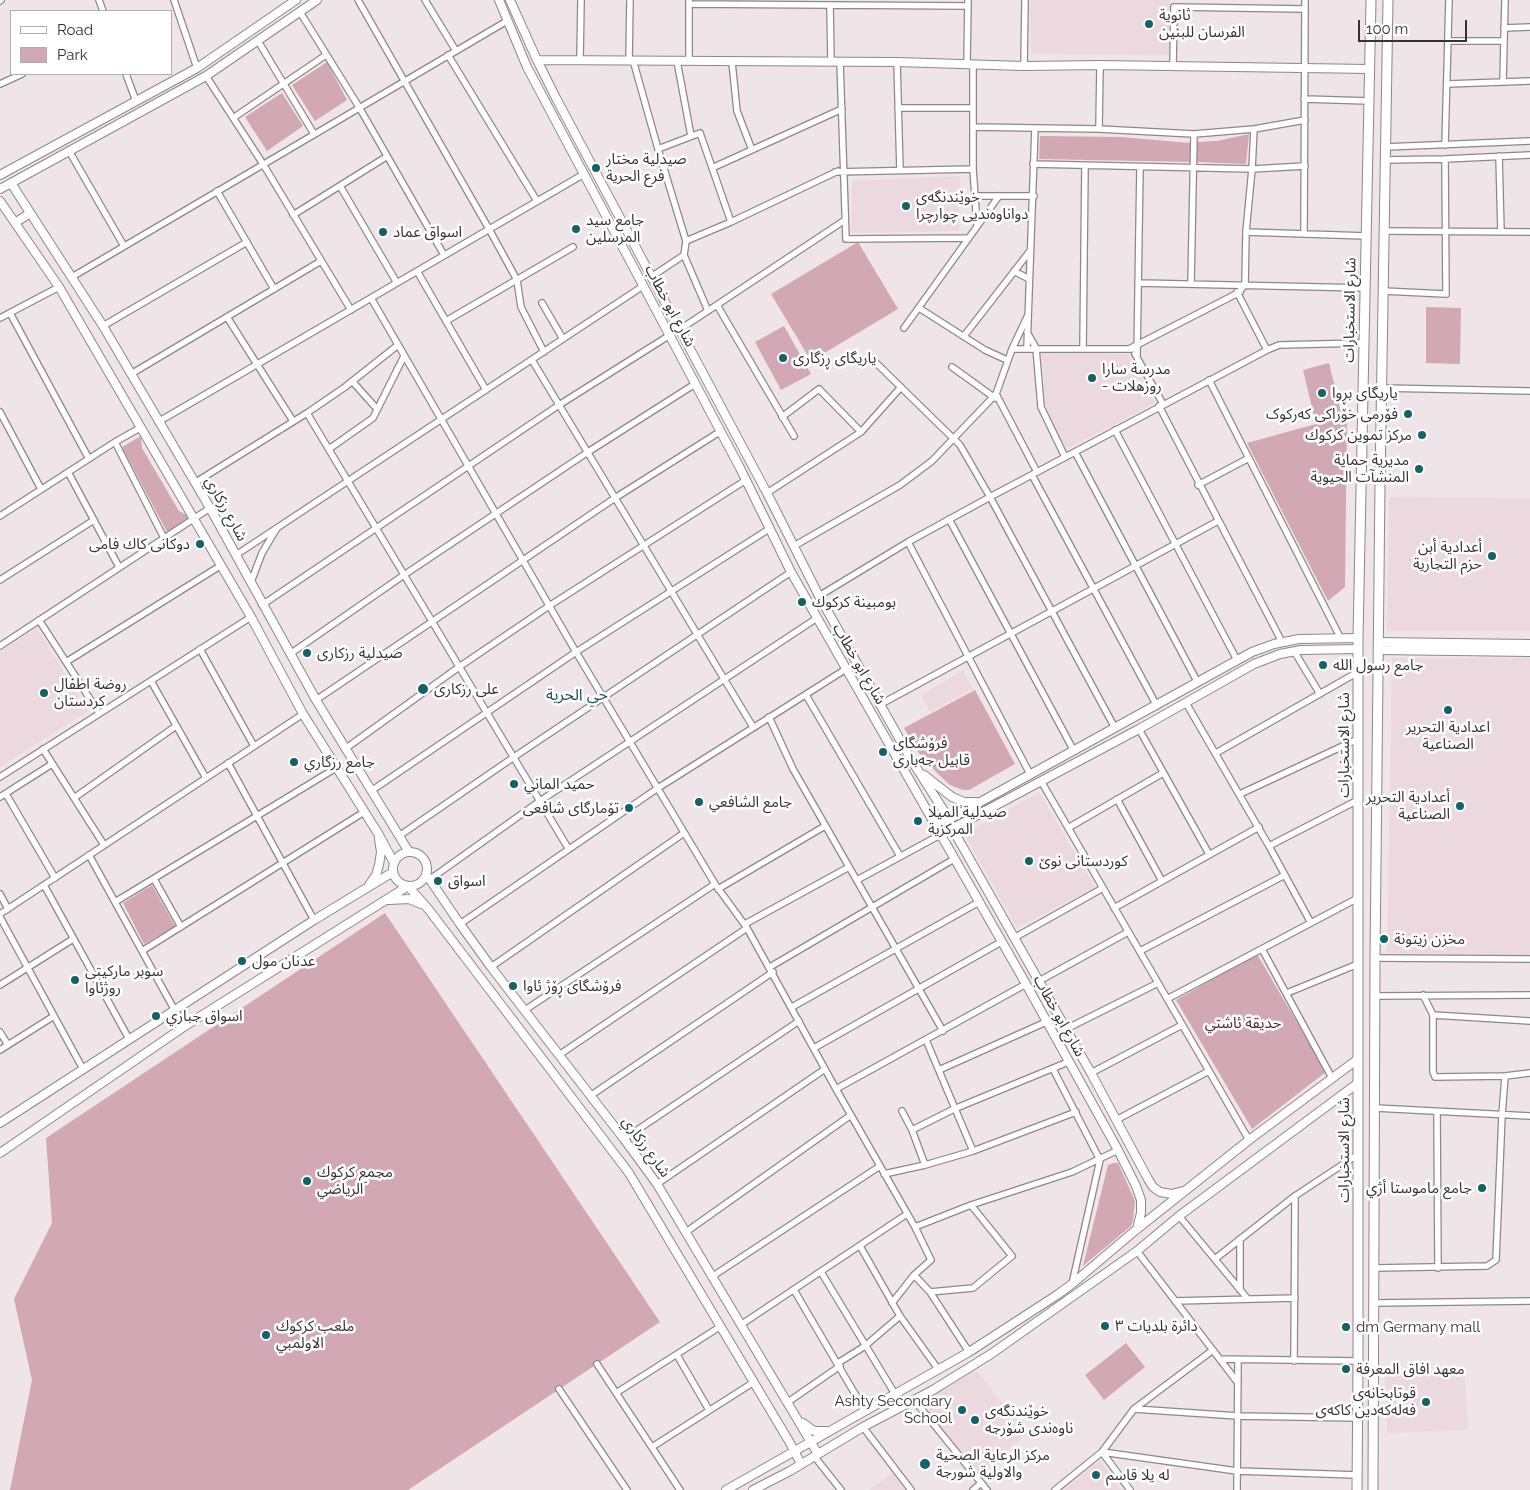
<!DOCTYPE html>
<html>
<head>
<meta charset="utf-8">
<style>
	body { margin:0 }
	#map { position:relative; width:1530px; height:1490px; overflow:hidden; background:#efe5e8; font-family:Raleway,sans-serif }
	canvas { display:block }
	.legend { position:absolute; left:10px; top:10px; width:162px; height:65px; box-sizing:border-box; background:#fff; border:1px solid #afadae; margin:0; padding:6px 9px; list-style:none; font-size:15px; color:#373335 }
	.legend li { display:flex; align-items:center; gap:10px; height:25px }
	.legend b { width:25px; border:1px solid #afadae }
	.scale { position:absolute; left:1358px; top:20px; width:109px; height:22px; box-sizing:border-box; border:2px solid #373335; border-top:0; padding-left:6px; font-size:15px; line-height:18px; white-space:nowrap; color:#373335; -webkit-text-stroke:4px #fff; paint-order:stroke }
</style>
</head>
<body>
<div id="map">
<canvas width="1530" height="1490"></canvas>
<ul class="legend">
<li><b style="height:6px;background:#fff"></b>Road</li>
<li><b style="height:14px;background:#d1a8b4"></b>Park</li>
</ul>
<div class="scale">100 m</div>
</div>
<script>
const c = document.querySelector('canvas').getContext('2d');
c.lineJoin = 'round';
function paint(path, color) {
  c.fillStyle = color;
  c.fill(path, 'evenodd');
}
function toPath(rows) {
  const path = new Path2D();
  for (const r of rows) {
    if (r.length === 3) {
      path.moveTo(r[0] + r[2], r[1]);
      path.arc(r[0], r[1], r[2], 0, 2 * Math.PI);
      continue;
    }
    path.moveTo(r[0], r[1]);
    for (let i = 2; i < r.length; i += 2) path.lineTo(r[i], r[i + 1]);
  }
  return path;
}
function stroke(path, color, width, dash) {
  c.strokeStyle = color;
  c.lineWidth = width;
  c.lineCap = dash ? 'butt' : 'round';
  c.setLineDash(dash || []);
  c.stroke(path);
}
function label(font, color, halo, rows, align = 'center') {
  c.font = font + ' Raleway,"Noto Sans Arabic",sans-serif';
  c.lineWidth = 5;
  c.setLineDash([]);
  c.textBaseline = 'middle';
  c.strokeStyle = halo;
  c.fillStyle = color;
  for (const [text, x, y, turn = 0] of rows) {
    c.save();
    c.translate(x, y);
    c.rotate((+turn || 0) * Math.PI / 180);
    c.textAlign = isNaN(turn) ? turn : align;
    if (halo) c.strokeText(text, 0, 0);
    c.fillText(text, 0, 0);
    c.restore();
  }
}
const built = toPath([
	[1030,0,1170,0,1170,55,1031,54],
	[960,176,959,231,851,233,852,181],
	[1042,353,1128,354,1155,403,1067,449,1055,431,1045,402],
	[1389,497,1530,498,1530,631,1387,631],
	[37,628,88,711,0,767,0,652],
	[1392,658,1530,658,1530,955,1387,953],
	[963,670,973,689,930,712,921,695],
	[1039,792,1095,887,1017,928,964,834],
	[976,1370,1027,1434,978,1474,922,1403,923,1400],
	[1385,1371,1465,1374,1468,1430,1387,1433],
	[1100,1460,1121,1490,1064,1490],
	[892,1473,905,1490,869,1490]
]);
const green = toPath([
	[327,62,347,100,315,121,292,85],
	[282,93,303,126,267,151,245,117],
	[1249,134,1246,164,1196,162,1197,142,1217,141],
	[1040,136,1121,137,1190,143,1190,162,1039,159],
	[858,242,898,309,811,361,771,294],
	[1426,307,1461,308,1460,364,1426,363],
	[784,326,811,374,781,390,755,342],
	[1329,363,1342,416,1347,415,1345,587,1328,601,1247,443,1316,424,1303,370],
	[141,436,142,448,179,511,185,514,188,518,167,532,122,447],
	[975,690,1015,764,969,790,963,790,950,785,939,775,918,752,904,728],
	[152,885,175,926,144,944,123,903],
	[385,913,660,1322,408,1490,10,1490,32,1380,14,1299,52,1223,46,1138],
	[1257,954,1326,1072,1252,1129,1176,1000],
	[1113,1163,1118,1163,1135,1201,1133,1221,1131,1226,1083,1266,1108,1165],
	[1126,1343,1145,1367,1104,1400,1085,1375]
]);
const street = toPath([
	[99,0,103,11],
	[174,0,197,68],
	[358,0,489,229,517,280,521,307,544,352],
	[425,0,456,51],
	[0,1,1,0],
	[689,4,968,6],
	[830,5,831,62],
	[300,12,359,107,444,255],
	[1504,28,1530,27],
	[258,41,314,134],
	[1448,41,1504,41],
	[448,55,537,201],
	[580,60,581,0],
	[629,60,630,0],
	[633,60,658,149,686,241],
	[677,61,691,136],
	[689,61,689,1],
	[732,62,737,111,752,150],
	[840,62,846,239,968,238],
	[897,62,900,171],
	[967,64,968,0],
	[973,64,973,169,977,225],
	[1024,66,1025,0],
	[1173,66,1174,7,1305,9],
	[126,74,136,101],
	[206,76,263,164,351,310],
	[1503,82,1505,0],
	[0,84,22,74],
	[1448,84,1530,81],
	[1304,99,1369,101],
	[898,108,973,108],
	[233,118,326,55],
	[973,127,1099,129,1194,134,1254,129,1305,120],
	[1099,129,1100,65],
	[1445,145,1449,0],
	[1385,147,1530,141],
	[658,149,700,133,731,222,686,241,684,255,708,311],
	[69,151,124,246],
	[1499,156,1501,232],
	[1384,160,1445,159,1530,155],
	[1033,164,1252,169,1305,166],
	[712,168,842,109],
	[835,172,973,169],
	[340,186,397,283],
	[217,191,274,289],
	[975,196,1034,196],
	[293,215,386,157],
	[731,222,838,171],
	[1384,231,1530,232],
	[1246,232,1366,236],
	[1304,234,1305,0],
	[417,271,486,390],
	[1014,271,1029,279],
	[72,277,507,21],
	[651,277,684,255],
	[1138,283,1365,288],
	[1191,284,1194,134],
	[1383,291,1446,294,1445,159],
	[1237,292,1267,350],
	[1237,294,1245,285,1246,232,1252,169,1254,129],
	[371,298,576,652,715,884,747,928,836,1089,915,1227,931,1260,914,1275,892,1303],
	[542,303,563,339],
	[717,305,794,436],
	[919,308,985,350,1007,360],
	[10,313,89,459],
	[227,317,293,421],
	[0,318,59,287],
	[446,321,573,247],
	[103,326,247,242],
	[904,328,999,196],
	[679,330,845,220],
	[1027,332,1036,348,1041,407,1065,457],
	[964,336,1030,251],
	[1027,348,1035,128],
	[1012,349,1132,349],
	[1083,349,1085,165],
	[1129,349,1240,292],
	[1135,354,1163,404],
	[870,357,960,445,990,497,1115,728],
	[1137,357,1140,167],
	[532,360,753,727],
	[952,367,995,398],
	[131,374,321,261],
	[1209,380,1340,637],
	[352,381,377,409],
	[1381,388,1530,391],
	[996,394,1037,472],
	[1159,406,1282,642],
	[0,412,41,489],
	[307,413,568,848],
	[782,417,819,389,861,432],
	[158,422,584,174],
	[1115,430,1237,660],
	[115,442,164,538],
	[329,449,373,418,404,356],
	[1075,452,1198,683],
	[68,472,119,567],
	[1032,475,1157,706],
	[196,482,307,413,345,387,398,345],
	[1198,485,1249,458],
	[767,493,861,432,901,387],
	[0,516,115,442,140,428],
	[949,519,1074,751],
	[908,542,1030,774],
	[794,546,900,485,932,461,996,394,1012,349,1028,315],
	[236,555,643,286],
	[0,580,94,520],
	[251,582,262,553,277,528],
	[819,596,908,542,990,497,1267,350,1279,345,1363,343],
	[262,605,559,405,670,335],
	[39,620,99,713],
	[0,646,210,508],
	[200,649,254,746],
	[1294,651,1320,694],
	[290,654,404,575,588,452,695,384],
	[66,662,220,566],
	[151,681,206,778],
	[806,695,900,856],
	[316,700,615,498,721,431],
	[1186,703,1269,846,1311,923],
	[881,704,1218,521],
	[769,717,793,769,943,1031],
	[1139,729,1209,854],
	[43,749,104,845],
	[345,749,459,667,549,606,746,480],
	[1216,753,1358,672],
	[228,763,314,920],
	[0,777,251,617],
	[1041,781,1249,1140],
	[371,791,576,652,769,529],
	[6,794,55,878],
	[1240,794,1358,739],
	[0,797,52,764],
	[74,798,176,726],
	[1117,799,1162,881],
	[1068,828,1163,773],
	[399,836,514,757,791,572],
	[1269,846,1358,800],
	[89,855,174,1009,185,1026],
	[154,879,181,927],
	[429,880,540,801,817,618],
	[857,880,940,835],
	[44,885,129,1039],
	[718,889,825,826],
	[0,894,8,909],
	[115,902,336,768],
	[1114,908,1259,827],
	[0,914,303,714],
	[0,917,83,1069],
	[460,924,658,788,846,669],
	[745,924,849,867],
	[1014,938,1103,888],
	[1262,949,1332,1078],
	[142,951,364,812],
	[1140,951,1285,875],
	[1375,958,1530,959],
	[491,967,684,833],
	[770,967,954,859],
	[1039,981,1128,932],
	[0,985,73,939],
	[1287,993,1358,964],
	[1423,995,1433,1015,1530,1021],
	[1376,996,1530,995],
	[1167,999,1358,898],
	[792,1007,979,902],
	[525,1010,715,884],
	[1433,1015,1433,1072,1435,1077,1505,1076,1530,1073],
	[1066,1029,1158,983],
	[0,1032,8,1045],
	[926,1040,973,1151],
	[814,1048,1001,942],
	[0,1050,54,1016],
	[559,1055,747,928],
	[1053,1069,1100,1160,1072,1284],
	[939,1070,1046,1022],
	[1091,1073,1182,1025],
	[836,1089,1026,984],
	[590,1096,773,972],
	[1375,1108,1530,1116],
	[902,1111,912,1130,925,1165],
	[1437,1112,1438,1268],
	[1116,1120,1209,1071],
	[912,1130,954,1109,1068,1062],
	[624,1139,799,1021],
	[884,1174,925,1165,973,1151,1076,1112],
	[657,1184,825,1069],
	[971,1205,1072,1172,1118,1150],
	[1179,1216,1247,1298],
	[915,1227,971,1205,1012,1256,973,1288,930,1292],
	[686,1232,851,1115],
	[860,1246,900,1316,938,1369],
	[1137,1251,1238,1383],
	[1215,1259,1295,1196,1357,1155],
	[1375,1268,1487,1266,1496,1260,1502,1115,1505,1076],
	[821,1272,895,1394],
	[914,1275,930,1292,969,1352],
	[713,1276,880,1166],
	[794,1290,865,1411],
	[1240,1290,1240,1239],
	[1175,1301,1295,1298],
	[1374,1303,1530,1301],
	[742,1324,907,1214],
	[677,1355,709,1410],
	[1220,1359,1358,1361],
	[1294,1361,1295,1196],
	[838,1363,865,1346,900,1316],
	[597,1364,680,1490],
	[559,1389,627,1490],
	[616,1393,721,1326],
	[914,1400,987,1490],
	[788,1402,840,1366],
	[1134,1409,1238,1416,1357,1418],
	[863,1427,911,1490],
	[652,1447,754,1382],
	[814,1456,841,1490],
	[973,1490,981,1483],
	[1055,1490,1102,1452,1237,1471,1357,1475],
	[1130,1490,1102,1452,1134,1409,1213,1350],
	[1237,1490,1238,1361]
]);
const secondary = toPath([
	[499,0,527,67,740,468,791,572,1026,984,1118,1150,1136,1186,1141,1200,1141,1213,1137,1229],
	[510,0,537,60,556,98,767,493,819,596,912,761,949,819,952,828,1091,1073,1148,1179,1153,1187,1160,1192,1172,1194,1183,1191],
	[537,60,897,62,1024,66,1100,65,1369,69],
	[0,175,197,68,296,0],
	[11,183,103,326,210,508,316,700,409,852],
	[0,189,206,76,317,0],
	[0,201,59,287,251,617,303,714,379,835,394,863],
	[15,223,30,213],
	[1378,642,1530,644],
	[1378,650,1530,652],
	[924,775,952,797,964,802,976,802],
	[935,827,1252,652,1274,644,1299,639,1358,638],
	[940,835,1139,729,1254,664,1280,654,1301,650,1358,649],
	[410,869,17],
	[426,874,460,924,491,967,624,1139,657,1184,818,1454],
	[369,885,376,875,379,865,381,852,379,839],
	[389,900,409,899,421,904],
	[0,1123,314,920,393,872],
	[0,1153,185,1026,408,886,429,910,629,1173,790,1443,801,1464],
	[803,1423,814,1431,826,1431],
	[726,1490,969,1352,1057,1295,1072,1284,1137,1229,1249,1140,1358,1059],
	[753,1490,790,1471,863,1427,933,1390,991,1354,1137,1251,1179,1216,1358,1083]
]);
const primary = toPath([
	[1357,1490,1358,1361,1358,638,1371,0],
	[1373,1490,1375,958,1380,482,1388,0]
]);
const markers = [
	[1149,24,5,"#126267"],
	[596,168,5,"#126267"],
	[906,206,5,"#126267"],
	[576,229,5,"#126267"],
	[383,232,5,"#126267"],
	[783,358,5,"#126267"],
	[1092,378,5,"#126267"],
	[1322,393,5,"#126267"],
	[1408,414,5,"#126267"],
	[1422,435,5,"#126267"],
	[1419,469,5,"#126267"],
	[200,544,5,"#126267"],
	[1492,556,5,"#126267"],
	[802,602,5,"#126267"],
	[307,653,5,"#126267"],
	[1323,665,5,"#126267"],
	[423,689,6,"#126267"],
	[44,693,5,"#126267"],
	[1448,710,5,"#126267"],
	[883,752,5,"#126267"],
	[294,762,5,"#126267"],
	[514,784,5,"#126267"],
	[699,802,5,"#126267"],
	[1460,806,5,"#126267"],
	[629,808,5,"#126267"],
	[918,821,5,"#126267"],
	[1029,861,5,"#126267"],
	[438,881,5,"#126267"],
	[1384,939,5,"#126267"],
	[242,961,5,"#126267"],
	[75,980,5,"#126267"],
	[513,986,5,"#126267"],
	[156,1016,5,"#126267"],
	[307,1181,5,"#126267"],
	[1482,1188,5,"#126267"],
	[1105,1326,5,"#126267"],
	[1346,1327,5,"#126267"],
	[266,1335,5,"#126267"],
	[1346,1369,5,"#126267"],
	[1426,1402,5,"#126267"],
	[962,1410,5,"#126267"],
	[975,1420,5,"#126267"],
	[925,1464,6,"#126267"],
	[1096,1475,5,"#126267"]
];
const poiNames = [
	["ثانوية",1159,15],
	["الفرسان للبنين",1159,32],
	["صيدلية مختار",606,159],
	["فرع الحرية",606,176],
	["خوێندنگەی",916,197],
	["دواناوەندیی چوارچرا",916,214],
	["جامع سيد",586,220],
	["المرسلين",586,237],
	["اسواق عماد",393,232],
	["یاریگای ڕزگاری",793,358],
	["مدرسة سارا",1102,369],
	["- روزهلات",1102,386],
	["یاریگای بڕوا",1332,393],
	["فۆرمی خۆراکی کەرکوک",1398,414,"right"],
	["مركز تموين كركوك",1412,435,"right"],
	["مديرية حماية",1409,460,"right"],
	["المنشآت الحيوية",1409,477,"right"],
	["دوكانى كاك فامى",190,544,"right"],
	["أعدادية أبن",1482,547,"right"],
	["حزم التجارية",1482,564,"right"],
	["بومبينة كركوك",812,602],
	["صيدلية رزكارى",317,653],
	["جامع رسول الله",1333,665],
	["روضة اطفال",54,684],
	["كردستان",54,701],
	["على رزكارى",434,689],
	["اعدادية التحرير",1448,727,"center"],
	["الصناعية",1448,744,"center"],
	["فرۆشگای",893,743],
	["قابیل جەباری",893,760],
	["جامع رزگاري",304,762],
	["حميد الماني",524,784],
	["أعدادية التحرير",1450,797,"right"],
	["الصناعية",1450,814,"right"],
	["جامع الشافعي",709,802],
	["تۆمارگاى شافعى",619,808,"right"],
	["صيدلية الميلا",928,812],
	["المركزية",928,829],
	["کوردستانی نوێ",1039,861],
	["اسواق",448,881],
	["مخزن زيتونة",1394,939],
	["عدنان مول",252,961],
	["سوبر ماركيتى",85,971],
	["روژئاوا",85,988],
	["فرۆشگای ڕۆژ ئاوا",523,986],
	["اسواق جباري",166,1016],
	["مجمع كركوك",317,1172],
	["الرياضي",317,1189],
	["جامع ماموستا أژي",1472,1188,"right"],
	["ملعب كركوك",276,1326],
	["الاولمبي",276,1343],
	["دائرة بلديات ٣",1115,1326],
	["dm Germany mall",1356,1327],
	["معهد افاق المعرفة",1356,1369],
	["قوتابخانەی",1416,1393,"right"],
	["فەلەکەدین کاکەی",1416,1410,"right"],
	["Ashty Secondary",952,1401,"right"],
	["School",952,1418,"right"],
	["خوێندنگەی",985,1411],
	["ناوەندی شۆرجە",985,1428],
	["مركز الرعاية الصحية",936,1455],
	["والاولية شورجة",936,1472],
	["له يلا قاسم",1106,1475]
];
const streetNames = [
	["شارع ابو خطاب",670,306,62],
	["شارع الاستخبارات",1350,310,-89],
	["شارع رزكاري",226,509,61],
	["شارع ابو خطاب",859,664,60],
	["شارع الاستخبارات",1344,745,-90],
	["شارع ابو خطاب",1059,1016,61],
	["شارع رزكاري",646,1147,54],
	["شارع الاستخبارات",1344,1150,-90]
];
const parkNames = [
	["حديقة ئاشتي",1243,1023]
];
const neighbourhoodNames = [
	["حي الحرية",577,695]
];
paint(built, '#ecd9df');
paint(green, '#d1a8b4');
stroke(street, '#8f8688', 8);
stroke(secondary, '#8f8688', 10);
stroke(primary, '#8f8688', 11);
stroke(street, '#fff', 5.5);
stroke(secondary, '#fff', 8);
stroke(primary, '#fff', 9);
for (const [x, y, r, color] of markers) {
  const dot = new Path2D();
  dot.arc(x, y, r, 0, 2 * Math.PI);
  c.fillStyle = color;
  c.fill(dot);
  stroke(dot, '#fff', 2);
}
label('15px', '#373335', '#fff', poiNames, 'left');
label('15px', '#373335', '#fff', streetNames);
label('15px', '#592338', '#fff', parkNames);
label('16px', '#175357', '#fff', neighbourhoodNames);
</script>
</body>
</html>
